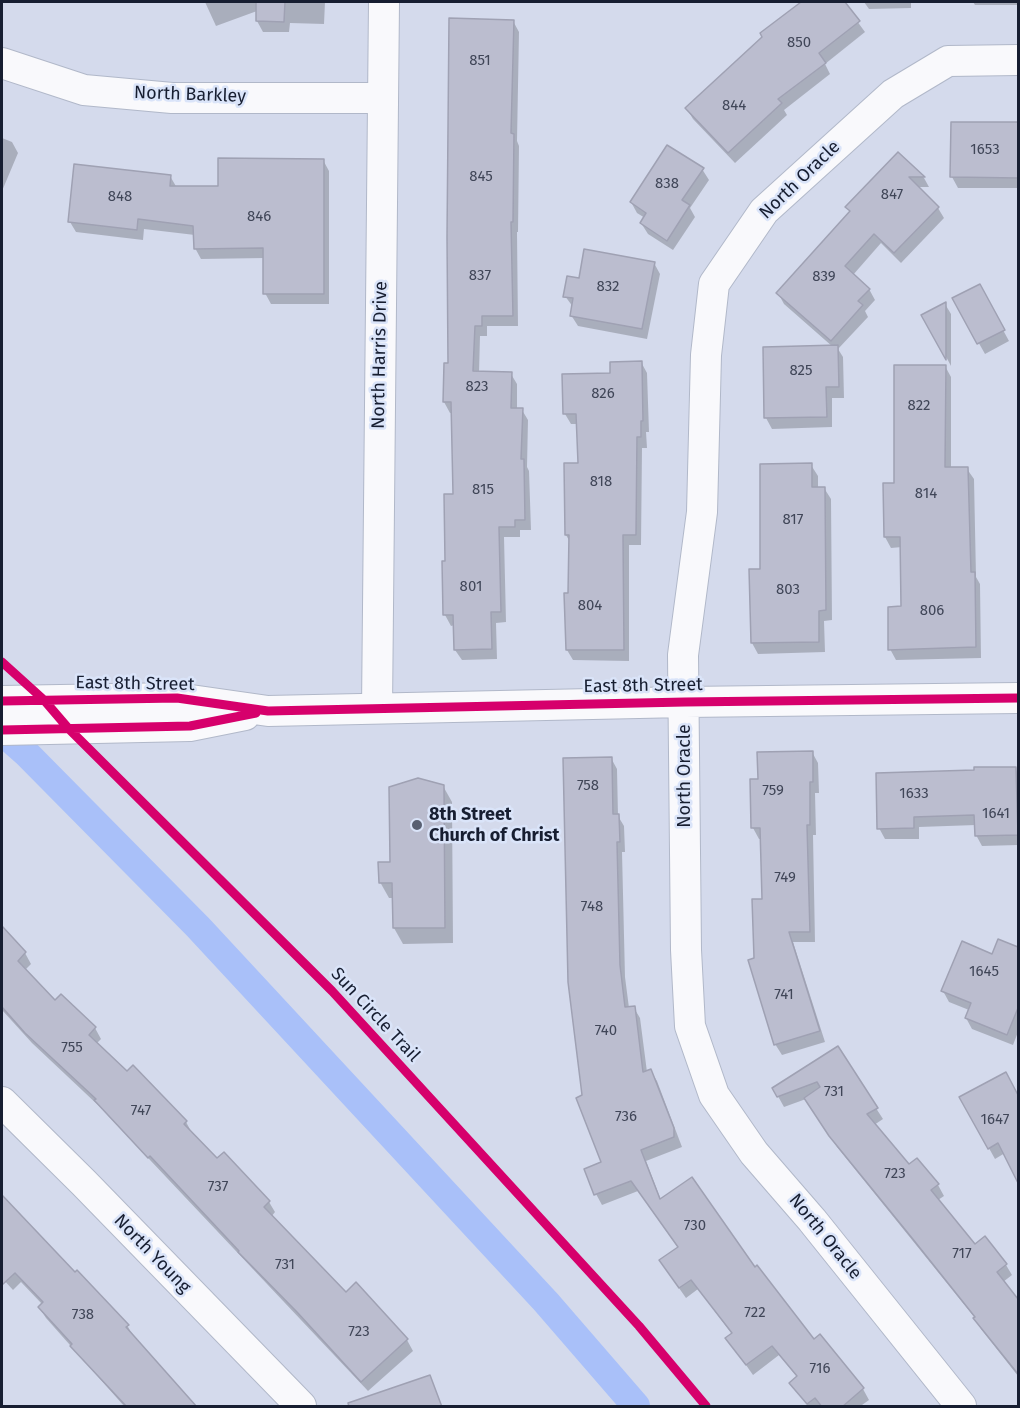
<!DOCTYPE html>
<html>
<head>
<meta charset="utf-8">
<style>
	body { margin:0 }
	#map { position:relative; width:1020px; height:1408px; overflow:hidden; background:#d4daec; font-family:"Fira Sans",sans-serif }
	canvas { display:block }
	.frame { position:absolute; inset:0; border:3px solid #171e31; pointer-events:none }
</style>
</head>
<body>
<div id="map">
<canvas width="1020" height="1408"></canvas>
<div class="frame"></div>
</div>
<script>
const c = document.querySelector('canvas').getContext('2d');
c.lineJoin = 'round';
function paint(path, color) {
  c.fillStyle = color;
  c.fill(path, 'evenodd');
}
function toPath(rows) {
  const path = new Path2D();
  for (const r of rows) {
    path.moveTo(r[0], r[1]);
    for (let i = 2; i < r.length; i += 2) path.lineTo(r[i], r[i + 1]);
  }
  return path;
}
function stroke(path, color, width, dash) {
  c.strokeStyle = color;
  c.lineWidth = width;
  c.lineCap = dash ? 'butt' : 'round';
  c.setLineDash(dash || []);
  c.stroke(path);
}
function label(font, color, halo, rows, align = 'center') {
  c.font = font + ' "Fira Sans",sans-serif';
  c.lineWidth = 5;
  c.setLineDash([]);
  c.textBaseline = 'middle';
  c.strokeStyle = halo;
  c.fillStyle = color;
  for (const [text, x, y, turn = 0] of rows) {
    c.save();
    c.translate(x, y);
    c.rotate((+turn || 0) * Math.PI / 180);
    c.textAlign = isNaN(turn) ? turn : align;
    if (halo) c.strokeText(text, 0, 0);
    c.fillText(text, 0, 0);
    c.restore();
  }
}
const shadow = toPath([
	[205,2,325,2,324,24,290,23,289,32,263,32,257,21,257,11,216,26],
	[803,2,843,2,865,32,825,64,830,74,784,110,787,115,735,163,693,119,687,109,764,37,762,34],
	[864,2,915,2,911,2,911,8,869,9],
	[973,2,1018,2,1018,5,975,5],
	[513,21,519,32,517,141,519,146,518,232,517,232,518,326,487,326,487,336,480,336,479,373,511,374,517,384,517,409,522,410,528,420,527,467,529,471,531,530,520,530,520,537,504,537,506,622,496,623,497,659,462,660,455,650,455,625,451,626,445,615,447,563,454,496,453,413,450,413,444,402],
	[952,123,1018,124,1018,202,1017,188,958,188,952,177],
	[2,138,12,142,18,153,2,191],
	[899,154,924,178,929,187,917,187,938,208,944,218,901,263,881,243,853,275,869,289,875,300,865,311,868,317,838,349,843,357,844,398,832,398,832,427,772,429,766,418,833,347,784,304,778,293,851,213,847,207],
	[323,160,329,171,329,304,271,304,265,293,265,258,201,259,195,248,195,235,144,229,143,240,76,232,70,222,170,176,177,188,220,188],
	[702,169,709,180,690,208,695,217,673,250,648,234,641,223,645,218,637,213,631,202],
	[654,263,660,274,647,339,578,326,571,315,573,307,565,296,580,280],
	[979,286,1009,341,985,354,954,299],
	[945,304,951,314,951,366,924,315],
	[641,362,647,373,649,432,646,432,647,448,642,448,641,545,629,545,629,661,573,660,567,650,570,542,566,535,579,464,578,424,571,424,565,414,612,374],
	[945,366,951,377,951,469,967,469,974,479,976,577,980,584,981,658,896,660,890,649,903,608,902,547,891,548,885,537,884,484,896,484],
	[811,465,818,476,818,488,824,488,831,499,832,620,824,621,825,652,758,654,752,643,762,571],
	[812,752,818,763,819,793,815,793,816,835,813,835,815,942,793,942,825,1042,782,1055,775,1044,755,959,763,901,762,839,759,839,753,828,751,780,759,780],
	[611,758,617,769,618,816,624,826,625,852,622,852,625,977,629,1008,634,1008,640,1018,647,1072,650,1070,657,1081,682,1147,646,1161,661,1200,755,1269,813,1341,820,1336,863,1389,869,1400,862,1405,864,1406,808,1406,791,1383,798,1378,779,1355,753,1375,727,1338,732,1334,698,1289,686,1298,667,1271,679,1249,638,1191,602,1205,596,1194,603,1163,584,1096],
	[1015,768,1018,774,1018,845,982,846,976,835,976,825,919,827,919,839,885,839,879,828],
	[443,786,452,802,453,943,403,944,394,928,394,898,389,898,380,882],
	[2,929,25,953,31,964,25,970,55,1002,61,996,95,1028,101,1039,96,1044,127,1073,186,1122,192,1133,217,1161,224,1154,269,1202,275,1212,271,1217,346,1294,407,1340,413,1351,368,1391,100,1107,32,1043,2,1010],
	[999,941,1018,949,1018,1032,1013,1045,972,1029,966,1018,969,1010,949,1002,943,991,993,956],
	[837,1048,883,1119,874,1125,908,1166,916,1160,938,1185,944,1196,938,1200,975,1246,1006,1265,1012,1275,1003,1282,1018,1301,1018,1376,981,1329,975,1318,837,1147,806,1099,784,1107,774,1089],
	[1005,1074,1018,1098,1018,1164,1012,1167,1005,1153,995,1159,961,1098],
	[2,1201,127,1325,133,1336,195,1406,124,1406,46,1318,39,1307,42,1304,21,1282,13,1290,2,1278]
]);
const canal = toPath([
	[2,732,26,753,198,927,546,1302,636,1406]
]);
const building = toPath([
	[256,2,285,2,284,22,256,21,256,2],
	[801,2,845,2,860,21,819,53,826,63,778,99,782,103,728,153,685,108,762,37,760,33,801,2],
	[449,18,514,20,511,133,514,134,513,222,511,222,513,316,482,316,482,326,475,326,473,371,512,372,511,408,523,408,521,459,524,459,525,520,515,520,515,527,499,527,501,612,491,612,492,649,454,650,453,615,443,615,442,561,445,561,444,494,453,494,451,402,443,402,444,363,448,363,447,237,449,18],
	[951,122,1018,122,1018,178,950,177,951,122],
	[667,145,704,168,682,200,690,205,667,241,640,223,646,213,630,202,667,145],
	[898,152,925,177,909,177,939,207,894,253,874,234,845,266,870,289,858,301,863,305,831,341,776,293,850,211,845,207,898,152],
	[218,158,324,159,324,294,263,294,263,248,194,249,193,226,138,219,137,230,68,222,74,164,171,175,170,186,218,186,218,158],
	[584,249,655,262,642,329,570,316,573,298,563,297,567,276,579,278,584,249],
	[980,284,1005,330,977,344,952,298,980,284],
	[946,302,946,360,921,315,946,302],
	[838,345,839,387,826,387,827,417,764,418,763,347,838,345],
	[642,361,643,421,641,421,641,437,637,437,636,535,623,535,624,650,566,650,564,593,568,593,569,535,565,535,564,463,578,463,576,414,563,414,562,374,610,373,610,362,642,361],
	[894,365,946,365,945,467,968,467,971,572,975,572,976,647,888,650,888,607,901,606,900,537,884,537,883,483,894,483,894,365],
	[812,463,812,487,825,487,826,610,819,611,819,642,751,643,749,569,760,569,760,464,812,463],
	[813,751,813,782,810,782,810,825,807,825,810,932,789,932,820,1031,774,1045,748,960,754,958,752,899,762,899,760,828,751,828,750,779,758,779,757,752,813,751],
	[612,757,613,814,619,814,620,842,617,842,620,965,625,1007,635,1006,643,1072,651,1069,674,1128,674,1137,641,1150,660,1199,692,1177,755,1267,757,1265,814,1339,820,1334,864,1388,842,1407,822,1407,815,1398,807,1404,789,1383,797,1376,772,1346,746,1365,725,1338,732,1333,691,1280,679,1288,659,1260,678,1247,631,1181,594,1195,584,1169,601,1162,576,1098,582,1095,568,982,563,758,612,757],
	[974,767,1016,767,1018,835,975,836,974,815,914,817,914,828,877,829,876,773,974,770,974,767],
	[418,778,444,785,445,928,393,928,392,883,379,883,378,862,390,862,389,787,418,778],
	[2,926,26,952,18,961,55,1000,61,994,96,1027,89,1035,127,1071,133,1065,187,1121,184,1124,217,1158,224,1152,270,1201,264,1207,346,1292,356,1282,408,1339,361,1382,297,1312,238,1252,239,1251,150,1156,148,1158,94,1100,96,1099,25,1033,2,1007,2,926],
	[998,939,1018,947,1018,1008,1007,1035,965,1018,971,1003,941,991,962,941,992,954,998,939],
	[838,1046,878,1108,867,1114,909,1164,917,1158,939,1184,931,1190,975,1244,985,1236,1007,1264,997,1272,1018,1299,1018,1374,973,1318,975,1317,912,1238,829,1136,804,1098,820,1087,817,1082,777,1097,772,1088,838,1046],
	[1006,1072,1018,1095,1018,1183,998,1143,988,1149,959,1097,1006,1072],
	[2,1195,75,1272,77,1270,129,1325,126,1327,197,1407,127,1407,70,1346,72,1344,38,1307,43,1302,15,1273,2,1285,2,1195],
	[430,1375,442,1407,349,1407,348,1403,430,1375]
]);
const minor = toPath([
	[2,63,84,90,172,98,383,98],
	[2,701,177,698,268,711,685,702,1018,698],
	[377,708,384,2],
	[2,730,190,726,245,715],
	[2,1102,84,1183,301,1406],
	[961,1406,812,1220,754,1153,714,1095,690,1026,686,950,683,655,702,512,706,355,714,284,764,211,893,94,948,61,1018,60]
]);
const cycleway = toPath([
	[2,662,44,700,68,728,332,991,639,1326,706,1406],
	[2,701,177,698,268,711,685,702,1018,698],
	[2,730,190,726,256,713]
]);
const markers = [
	[417,825,6,"#596072"]
];
const numberNames = [
	["850",799,43],
	["851",480,61],
	["844",734,106],
	["1653",985,150],
	["845",481,177],
	["838",667,184],
	["847",892,195],
	["848",120,197],
	["846",259,217],
	["837",480,276],
	["839",824,277],
	["832",608,287],
	["825",801,371],
	["823",477,387],
	["826",603,394],
	["822",919,406],
	["818",601,482],
	["815",483,490],
	["814",926,494],
	["817",793,520],
	["801",471,587],
	["803",788,590],
	["804",590,606],
	["806",932,611],
	["758",588,786],
	["759",773,791],
	["1633",914,794],
	["1641",996,814],
	["749",785,878],
	["748",592,907],
	["1645",984,972],
	["741",784,995],
	["740",606,1031],
	["755",72,1048],
	["731",834,1092],
	["747",141,1111],
	["736",626,1117],
	["1647",995,1120],
	["723",895,1174],
	["737",218,1187],
	["730",695,1226],
	["717",962,1254],
	["731",285,1265],
	["722",755,1313],
	["738",83,1315],
	["723",359,1332],
	["716",820,1369]
];
const streetNames = [
	["North Barkley",190,95,2],
	["North Oracle",800,180,-44],
	["North Harris Drive",380,355,-89],
	["East 8th Street",135,684,1],
	["East 8th Street",643,686,-1],
	["North Oracle",685,776,-90],
	["Sun Circle Trail",375,1015,47],
	["North Oracle",825,1237,51],
	["North Young",152,1254,46]
];
const poiNames = [
	["8th Street",429,815],
	["Church of Christ",429,836]
];
paint(shadow, '#0003');
stroke(canal, '#a9c0f9', 28);
paint(building, '#bbbdcf');
stroke(building, '#9fa1b3', 1.5);
stroke(minor, '#b1b8c9', 32);
stroke(minor, '#f9f9fc', 30);
stroke(cycleway, '#d6006c', 9);
for (const [x, y, r, color] of markers) {
  const dot = new Path2D();
  dot.arc(x, y, r, 0, 2 * Math.PI);
  c.fillStyle = color;
  c.fill(dot);
  stroke(dot, '#dae4f9', 2);
}
label('15px', '#404658', null, numberNames);
label('18px', '#171e31', '#dae4f9', streetNames);
label('bold 18px', '#171e31', '#dae4f9', poiNames, 'left');
</script>
</body>
</html>
